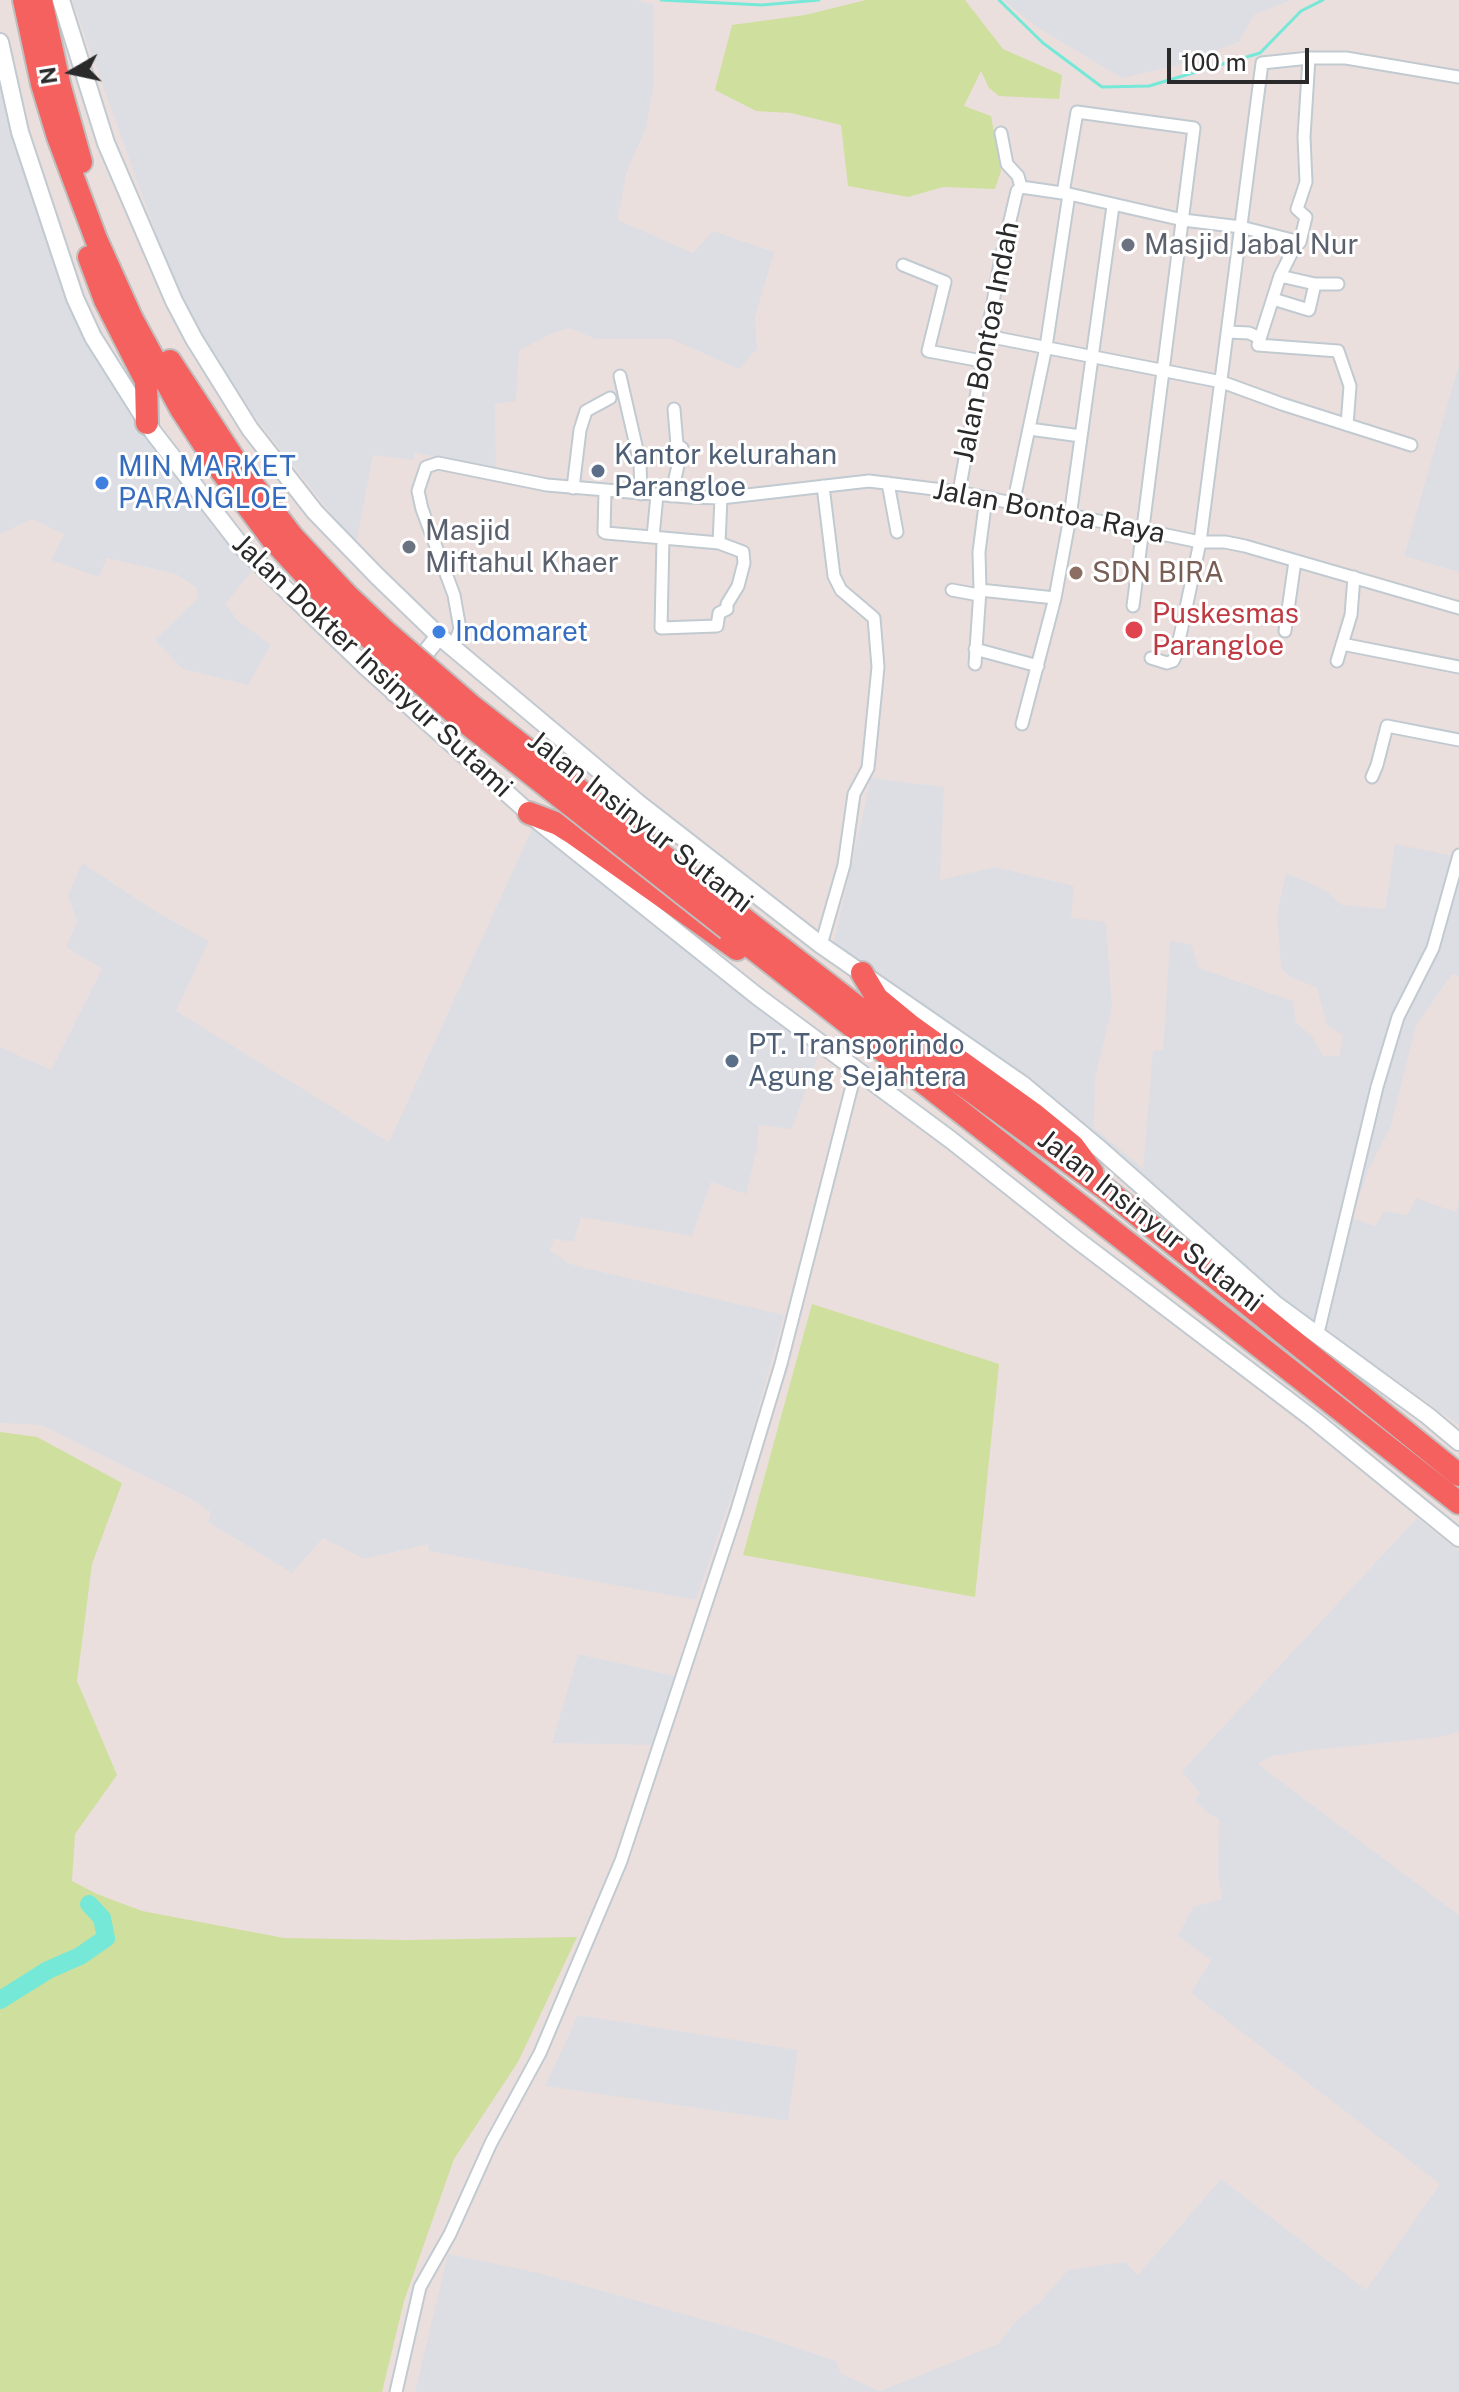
<!DOCTYPE html>
<html>
<head>
<meta charset="utf-8">
<style>
	body { margin:0 }
	#map { position:relative; width:1459px; height:2392px; overflow:hidden; background:#ebdfdd; font-family:"Public Sans",sans-serif }
	canvas { display:block }
	.north { position:absolute; left:32px; top:32px; width:80px; height:80px; -webkit-text-stroke:6px #fff; paint-order:stroke; rotate:261deg; font-size:22px; font-weight:700; line-height:32px; text-align:center; color:#2a2a2a }
	.north::after { content:''; display:block; margin:auto; width:28px; height:36px; background:#2a2a2a; clip-path:polygon(50% 0,100% 100%,50% 72%,0 100%) }
	.scale { position:absolute; left:1167px; top:48px; width:142px; height:36px; box-sizing:border-box; border:4px solid #2a2a2a; border-top:0; padding-left:10px; font-size:24px; line-height:28px; white-space:nowrap; color:#2a2a2a; -webkit-text-stroke:6px #fff; paint-order:stroke }
</style>
</head>
<body>
<div id="map">
<canvas width="1459" height="2392"></canvas>
<div class="north">N</div>
<div class="scale">100 m</div>
</div>
<script>
const c = document.querySelector('canvas').getContext('2d');
c.lineJoin = 'round';
function paint(path, color) {
  c.fillStyle = color;
  c.fill(path, 'evenodd');
}
function toPath(rows) {
  const path = new Path2D();
  for (const r of rows) {
    path.moveTo(r[0], r[1]);
    for (let i = 2; i < r.length; i += 2) path.lineTo(r[i], r[i + 1]);
  }
  return path;
}
function stroke(path, color, width, dash) {
  c.strokeStyle = color;
  c.lineWidth = width;
  c.lineCap = dash ? 'butt' : 'round';
  c.setLineDash(dash || []);
  c.stroke(path);
}
function label(font, color, halo, rows, align = 'center') {
  c.font = font + ' "Public Sans",sans-serif';
  c.lineWidth = 6;
  c.setLineDash([]);
  c.textBaseline = 'middle';
  c.strokeStyle = halo;
  c.fillStyle = color;
  for (const [text, x, y, turn = 0] of rows) {
    c.save();
    c.translate(x, y);
    c.rotate((+turn || 0) * Math.PI / 180);
    c.textAlign = isNaN(turn) ? turn : align;
    if (halo) c.strokeText(text, 0, 0);
    c.fillText(text, 0, 0);
    c.restore();
  }
}
const industrial = toPath([
	[72,0,635,0,653,4,654,84,646,128,626,174,618,220,693,253,713,231,774,252,755,318,757,349,739,369,671,339,595,339,570,328,550,334,519,351,516,401,495,404,496,468,415,453,413,460,373,455,356,545,234,390,178,295],
	[1003,0,1291,0,1254,15,1239,42,1175,66,1122,78,1035,26],
	[0,71,89,340,179,479,254,569,226,603,236,619,271,645,248,685,183,669,155,640,198,598,196,587,176,574,107,558,99,577,51,560,64,534,32,519,0,534],
	[1459,364,1459,572,1404,556],
	[871,778,944,787,940,880,995,867,1074,886,1071,918,1106,922,1112,1007,1095,1079,1094,1128,1143,1168,1153,1051,1163,1050,1170,941,1191,944,1199,968,1293,1001,1296,1023,1312,1036,1323,1056,1339,1056,1343,1035,1327,1026,1317,988,1289,976,1281,968,1277,913,1286,873,1325,890,1342,905,1385,909,1395,844,1459,857,1459,976,1452,974,1416,1026,1391,1126,1368,1171,1352,1218,1375,1226,1384,1211,1407,1215,1416,1198,1456,1212,1459,1201,1459,1425,1277,1296,1212,1236,1031,1081,914,998,833,946],
	[532,829,748,995,818,1056,792,1129,759,1125,757,1149,746,1194,711,1182,692,1236,581,1217,574,1242,554,1239,550,1250,568,1263,581,1267,784,1315,746,1453,696,1600,429,1551,428,1544,364,1559,323,1538,292,1573,208,1522,211,1512,188,1497,41,1425,0,1423,0,1047,51,1070,102,969,66,947,77,921,68,896,82,863,155,911,209,941,176,1011,389,1142],
	[1417,1518,1459,1551,1459,1731,1441,1737,1312,1750,1272,1756,1258,1764,1459,1915,1459,2392,415,2392,448,2254,539,2273,765,2337,836,2361,841,2374,880,2391,998,2344,1016,2321,1040,2302,1068,2270,1125,2262,1138,2275,1221,2179,1366,2290,1440,2184,1191,1993,1211,1960,1178,1936,1193,1907,1222,1899,1218,1876,1219,1819,1208,1813,1195,1800,1200,1794,1182,1771],
	[578,1654,675,1676,655,1745,552,1743],
	[578,2015,798,2050,788,2121,545,2086]
]);
const green = toPath([
	[866,0,965,0,1003,49,1062,75,1059,99,999,96,989,88,981,71,964,106,991,116,1001,171,995,189,943,187,908,197,848,186,841,125,791,113,756,111,715,90,732,25,805,15],
	[812,1304,999,1364,975,1597,743,1555],
	[0,1432,37,1437,122,1483,92,1564,77,1681,117,1775,75,1834,72,1881,97,1894,142,1911,284,1938,406,1940,577,1937,518,2062,454,2159,404,2301,382,2392,0,2392]
]);
const stream = toPath([
	[661,0,762,5,819,0],
	[999,0,1043,43,1102,87,1149,86,1260,53,1301,11,1323,0]
]);
const river = toPath([
	[0,2000,48,1970,80,1956,106,1938,102,1918,89,1904]
]);
const street = toPath([
	[1001,133,1007,164,1018,176,1021,187],
	[1063,193,1077,112,1194,128,1133,606],
	[1300,242,1306,217,1297,209,1306,182,1304,137,1309,58],
	[903,265,945,282,928,351,982,361],
	[1280,276,1315,284,1338,284],
	[1273,299,1309,310,1315,284],
	[1228,332,1249,333,1260,338],
	[987,336,1222,382,1282,404,1411,445],
	[620,376,640,463,641,494],
	[1029,429,1081,436],
	[888,483,897,532],
	[573,488,580,430,586,411,610,398],
	[605,491,604,532,606,533,663,538,719,543,743,552,744,563,738,586,727,604,727,609,719,613,717,626,661,628,663,538],
	[959,492,1000,263,1017,191,1021,187,1069,194,1183,220,1241,227,1300,242,1294,248,1280,276,1258,345,1338,351,1350,386,1347,425],
	[671,496,682,448,677,445,674,409],
	[1013,505,1046,347,1069,194],
	[653,537,657,495],
	[719,543,721,498],
	[952,590,979,595],
	[980,590,1055,598],
	[1285,631,1295,561],
	[1342,644,1459,667],
	[453,647,460,629,454,595,422,509,418,491,426,467,438,463,547,485,688,497,721,498,869,481,959,492,1200,542,1225,542,1245,546,1459,608],
	[975,649,1038,666],
	[1151,658,1167,663,1173,661,1176,655,1200,542,1262,63,1309,58,1346,58,1459,77],
	[1337,661,1351,615,1354,577],
	[975,664,980,590,979,552,986,498],
	[1022,724,1055,598,1070,517,1113,206],
	[1372,777,1377,765,1387,726,1459,740],
	[821,945,844,865,854,794,868,768,878,667,874,618,841,590,834,576,823,486],
	[1317,1337,1377,1087,1398,1017,1433,948,1459,855],
	[396,2392,420,2287,450,2234,491,2143,540,2053,621,1861,736,1513,781,1364,856,1070]
]);
const secondary = toPath([
	[61,0,106,143,174,301,194,339,250,429,315,512,377,576,439,636,637,802,821,945,1022,1084,1101,1150,1275,1304,1428,1416,1459,1442],
	[0,42,20,132,75,298,93,337,153,432,242,547,365,666,538,821,757,996,951,1140,1076,1239,1313,1419,1459,1538],
	[394,693,439,636]
]);
const highway = toPath([
	[24,0,42,84,58,137,96,239,132,319,181,409,222,472],
	[41,0,60,87,81,162],
	[89,257,105,300,146,381,147,423],
	[170,361,240,468],
	[529,813,558,824,574,834,737,949],
	[739,915,874,1020,1103,1187,1459,1475],
	[728,929,1459,1503],
	[862,973,877,998,911,1026,1035,1115,1073,1146,1092,1172]
]);
const highwayBridge = toPath([
	[240,468,292,536,348,596,384,630,473,707,739,915],
	[222,472,272,539,337,609,459,717,728,929]
]);
const markers = [
	[1128,245,8,"#6b7280"],
	[598,471,8,"#5c6f8a"],
	[102,483,8,"#3f7fe0"],
	[409,547,8,"#6b7280"],
	[1076,573,8,"#8d6e63"],
	[1134,630,10,"#e0444e"],
	[439,632,8,"#3f7fe0"],
	[732,1061,8,"#5c6f8a"]
];
const worshipNames = [
	["Masjid Jabal Nur",1144,245],
	["Masjid",425,531],
	["Miftahul Khaer",425,563]
];
const streetNames = [
	["Jalan Bontoa Indah",987,342,-79],
	["Jalan Bontoa Raya",1049,512,11],
	["Jalan Dokter Insinyur Sutami",372,666,43],
	["Jalan Insinyur Sutami",640,822,38],
	["Jalan Insinyur Sutami",1150,1221,38]
];
const serviceNames = [
	["Kantor kelurahan",614,455],
	["Parangloe",614,487],
	["PT. Transporindo",748,1045],
	["Agung Sejahtera",748,1077]
];
const shopNames = [
	["MIN MARKET",118,467],
	["PARANGLOE",118,499],
	["Indomaret",455,632]
];
const educationNames = [
	["SDN BIRA",1092,573]
];
const healthNames = [
	["Puskesmas",1152,614],
	["Parangloe",1152,646]
];
paint(industrial, '#dddee4');
paint(green, '#cfdf9d');
stroke(stream, '#76e8d7', 3);
stroke(river, '#76e8d7', 18);
stroke(street, '#c1cad0', 15);
stroke(secondary, '#c1cad0', 20);
stroke(highway, '#bfbfbf', 26);
stroke(street, '#fff', 11);
stroke(secondary, '#fff', 16);
stroke(highway, '#f5615f', 22);
stroke(highwayBridge, '#bfbfbf', 26, []);
stroke(highwayBridge, '#f5615f', 22);
for (const [x, y, r, color] of markers) {
  const dot = new Path2D();
  dot.arc(x, y, r, 0, 2 * Math.PI);
  c.fillStyle = color;
  c.fill(dot);
  stroke(dot, '#fff', 3);
}
label('28px', '#5b616d', '#fff', worshipNames, 'left');
label('28px', '#2a2a2a', '#fff', streetNames);
label('28px', '#4e5e75', '#fff', serviceNames, 'left');
label('28px', '#366cbe', '#fff', shopNames, 'left');
label('28px', '#785e54', '#fff', educationNames, 'left');
label('28px', '#be3a42', '#fff', healthNames, 'left');
</script>
</body>
</html>
